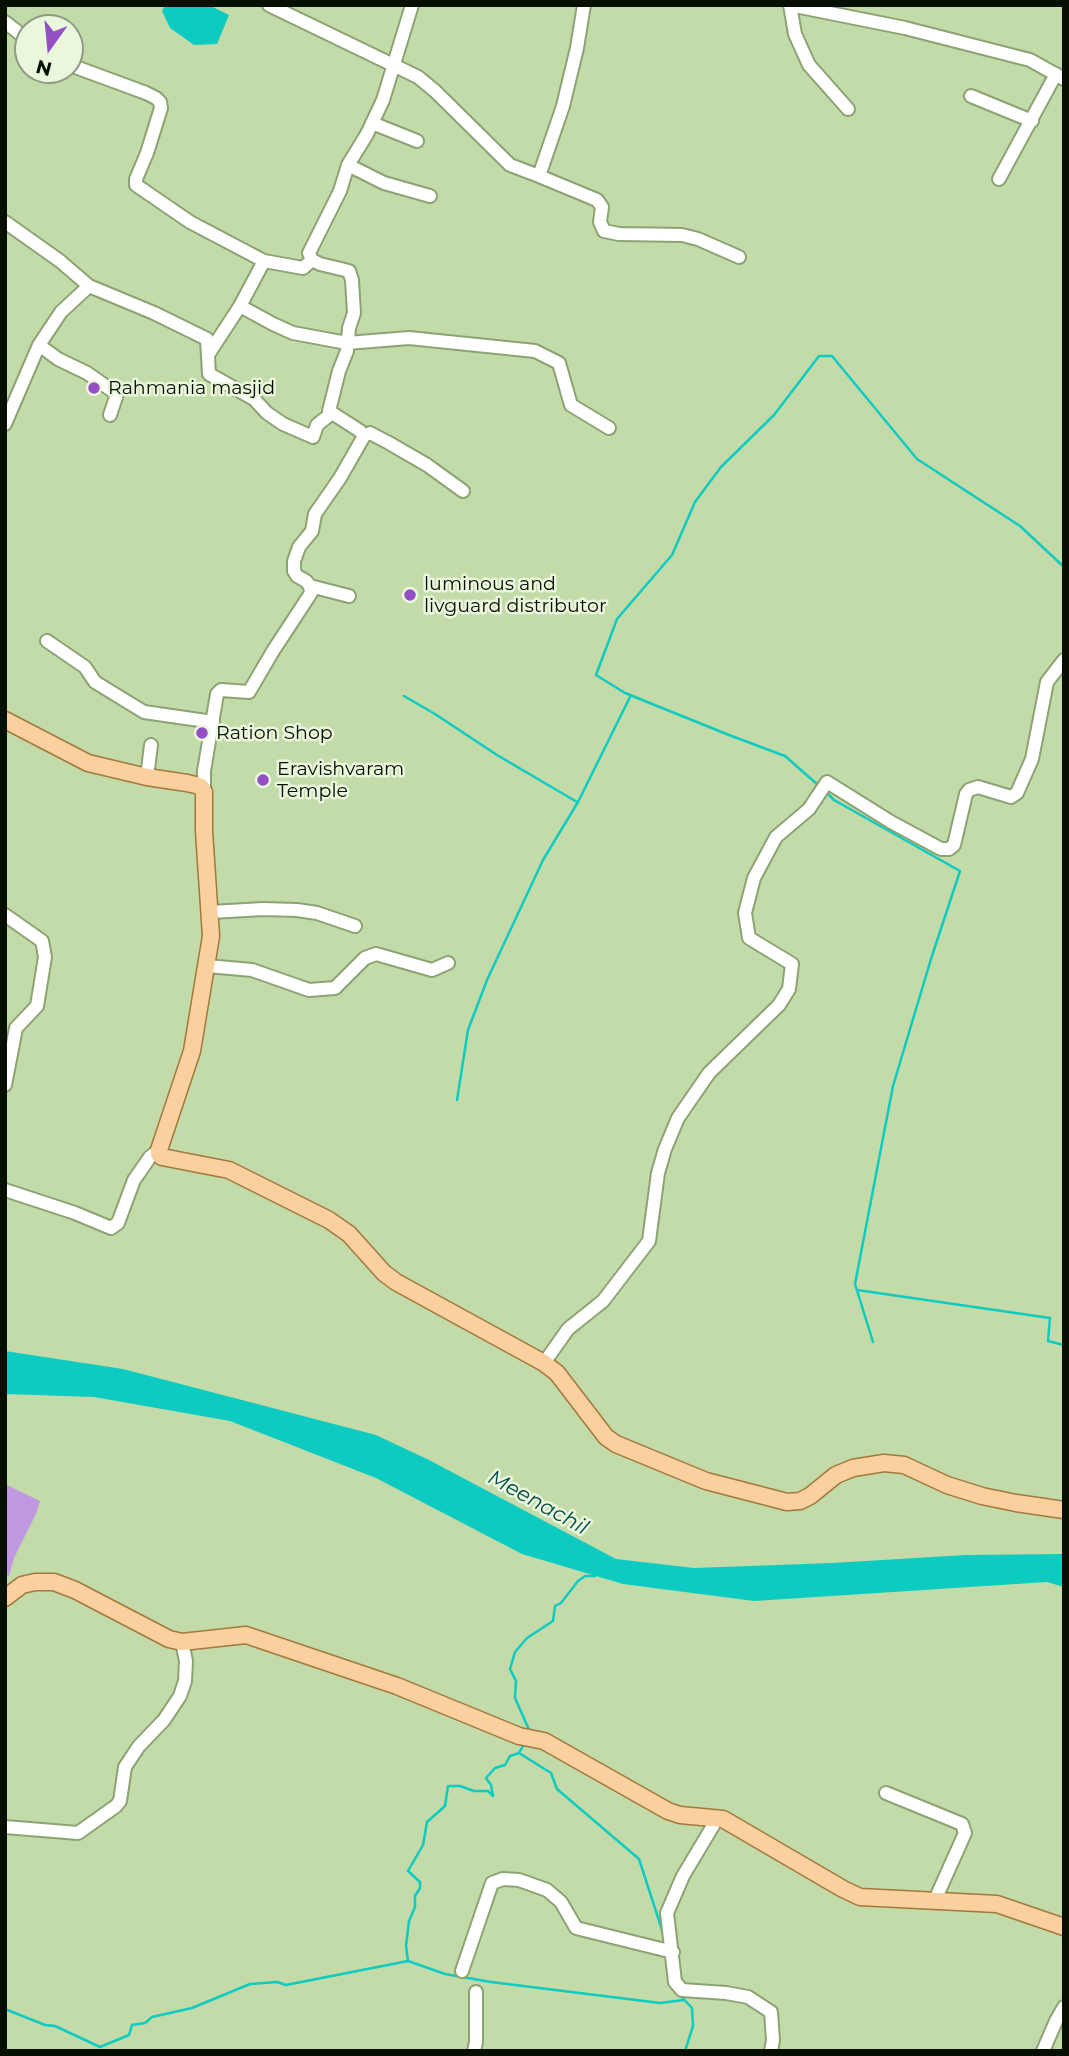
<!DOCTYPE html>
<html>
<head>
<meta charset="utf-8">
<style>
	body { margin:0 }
	#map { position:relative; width:1069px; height:2056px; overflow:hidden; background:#c2dba8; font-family:Montserrat,sans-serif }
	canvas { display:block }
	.frame { position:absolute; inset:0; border:7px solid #070f01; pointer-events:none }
	.north { position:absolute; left:14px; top:14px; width:70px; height:70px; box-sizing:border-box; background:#eaf7dd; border:2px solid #8f9a85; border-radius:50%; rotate:195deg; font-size:19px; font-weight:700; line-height:28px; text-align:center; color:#070f01 }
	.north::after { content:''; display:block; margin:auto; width:24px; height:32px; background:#934fc3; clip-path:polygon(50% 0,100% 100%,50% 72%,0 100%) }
</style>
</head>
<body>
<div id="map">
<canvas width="1069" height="2056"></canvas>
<div class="frame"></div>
<div class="north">N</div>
</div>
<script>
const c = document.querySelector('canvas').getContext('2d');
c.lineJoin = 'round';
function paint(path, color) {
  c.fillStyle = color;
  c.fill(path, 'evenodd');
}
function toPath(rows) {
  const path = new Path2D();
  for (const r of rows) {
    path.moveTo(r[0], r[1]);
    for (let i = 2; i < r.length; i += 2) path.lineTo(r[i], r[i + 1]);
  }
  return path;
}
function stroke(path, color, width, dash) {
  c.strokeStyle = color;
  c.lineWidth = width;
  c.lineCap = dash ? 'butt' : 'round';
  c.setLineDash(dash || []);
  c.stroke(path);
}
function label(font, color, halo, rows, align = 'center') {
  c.font = font + ' Montserrat,sans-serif';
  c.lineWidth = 5;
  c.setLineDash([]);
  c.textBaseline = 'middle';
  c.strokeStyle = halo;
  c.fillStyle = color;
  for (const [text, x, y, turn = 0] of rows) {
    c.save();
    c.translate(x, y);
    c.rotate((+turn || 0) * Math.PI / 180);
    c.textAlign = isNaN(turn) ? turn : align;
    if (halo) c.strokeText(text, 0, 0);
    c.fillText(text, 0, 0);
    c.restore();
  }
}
const green = toPath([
	[5,1484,40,1501,36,1514,14,1558,9,1576,5,1574]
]);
const water = toPath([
	[165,5,209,5,229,15,217,44,194,45,170,28,162,11],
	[5,1351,123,1369,376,1435,429,1460,616,1559,694,1568,832,1563,966,1555,1064,1554,1064,1587,1047,1582,754,1601,623,1584,522,1554,376,1478,230,1421,94,1397,5,1394]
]);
const stream = toPath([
	[404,696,435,714,497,755,577,802],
	[818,785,785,756,729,735,625,693,596,675,617,619,672,555,695,502,721,467,774,415,819,356,832,356,917,459,1020,526,1064,567],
	[826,792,834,800,960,871,931,959,893,1086,855,1284,873,1342],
	[457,1100,468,1030,487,980,543,860,578,802,631,695],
	[857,1290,1050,1318,1048,1341,1064,1345],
	[530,1732,515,1698,516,1681,510,1669,515,1652,527,1638,553,1621,555,1606,561,1603,578,1581,585,1576,595,1576],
	[519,1753,551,1773,557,1789,639,1859,663,1933],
	[408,1961,445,1974,491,1982,660,2003,684,2000],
	[679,1994,692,2008,693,2026,685,2051],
	[5,2009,45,2025,55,2026,100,2047,129,2035,132,2025,145,2023,152,2017,192,2008,250,1984,277,1982,286,1985,408,1961,406,1946,409,1921,415,1907,415,1896,420,1888,420,1882,408,1871,423,1845,427,1822,445,1806,448,1786,460,1786,474,1791,488,1791,493,1796,491,1785,486,1778,495,1768,505,1765,510,1756,519,1753,524,1744]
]);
const minor = toPath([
	[269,5,418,77,435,91,510,165,539,176,563,106,577,48,584,5],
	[790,5,905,28,1030,60,1064,79],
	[790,5,795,34,809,65,848,109],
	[5,22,28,40],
	[70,65,146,93,156,98,160,102,161,108,147,153,136,179,136,185,190,222,264,261,303,268,312,260],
	[971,96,1032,121],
	[372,123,417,141],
	[348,165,384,183,430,196],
	[539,176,597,200,602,207,600,222,604,231,619,234,682,235,698,239,739,257],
	[999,179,1056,74],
	[5,222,60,261,89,286,61,312,39,345,58,359,87,373,117,394,110,415],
	[89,286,154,313,207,339,209,374,254,399,267,413,283,424,313,437,317,425,332,413],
	[240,306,273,324,293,333,347,343,409,338,535,351,559,363,571,405,609,428],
	[208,355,240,306,264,261],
	[5,424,39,345],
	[364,436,370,433,389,443,427,465,463,491],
	[310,586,349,596],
	[47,641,85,667,95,682,144,712,213,722],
	[147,777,151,745],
	[204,792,204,771,217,694,221,690,249,692,273,651,311,593,310,586,306,581,297,576,294,571,294,561,299,547,312,531,315,514,340,478,364,436,360,431,329,411,339,371,347,351,349,328,354,313,352,280,349,271,320,264,312,260,309,253,340,191,348,165,367,134,383,100,412,5],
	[211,912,263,909,297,910,317,913,355,926],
	[5,915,42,941,45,957,37,1006,16,1028,5,1085],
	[207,966,252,970,309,990,335,988,365,958,376,954,432,970,448,963],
	[5,1190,75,1213,111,1228,118,1223,134,1180,150,1157,159,1150],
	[544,1363,568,1329,603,1301,649,1241,658,1173,665,1149,678,1118,709,1073,779,1005,789,989,792,964,749,938,745,913,754,878,776,837,809,809,827,782,891,822,941,849,949,849,954,845,966,794,969,790,978,787,1011,797,1017,793,1032,759,1047,682,1064,660],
	[886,1793,962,1824,965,1833,935,1900],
	[717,1819,683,1876,667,1913,675,1982,682,1990,726,1993,748,1997,771,2012,773,2040,771,2051],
	[5,1827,78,1833,116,1806,120,1801,125,1767,139,1746,164,1720,180,1696,185,1681,186,1661,182,1642],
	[462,1971,492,1883,503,1879,519,1880,547,1890,561,1902,576,1928,673,1952],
	[474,2051,476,2042,476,1992],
	[1043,2051,1056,2021,1064,2007]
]);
const major = toPath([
	[5,720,88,763,147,777,187,783,200,786,204,792,204,831,211,936,192,1051,159,1150,159,1154,162,1157,229,1170,329,1220,349,1234,384,1273,396,1282,544,1363,557,1373,606,1437,616,1444,706,1481,787,1502,800,1501,810,1496,836,1475,853,1468,884,1463,904,1465,947,1485,982,1496,1016,1503,1064,1510],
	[5,1598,22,1585,35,1582,54,1582,75,1590,169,1639,182,1642,246,1635,397,1686,519,1736,544,1741,668,1811,680,1815,723,1819,843,1889,860,1897,997,1904,1064,1927]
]);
const markers = [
	[94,388,7,"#934fc3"],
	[410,595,7,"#934fc3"],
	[202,733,7,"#934fc3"],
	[263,780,7,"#934fc3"]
];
const poiNames = [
	["Rahmania masjid",108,388],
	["luminous and",424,584],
	["livguard distributor",424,606],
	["Ration Shop",216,733],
	["Eravishvaram",277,769],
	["Temple",277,791]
];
const waterNames = [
	["Meenachil",538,1503,29]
];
paint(green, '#c198e2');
paint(water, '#0ecbc2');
stroke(stream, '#0ecbc2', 2.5);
stroke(minor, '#8ca373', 16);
stroke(major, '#a2783d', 19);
stroke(minor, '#fff', 12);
stroke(major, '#fad09e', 16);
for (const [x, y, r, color] of markers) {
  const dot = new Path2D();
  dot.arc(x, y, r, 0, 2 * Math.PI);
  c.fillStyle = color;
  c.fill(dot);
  stroke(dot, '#eaf7dd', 2.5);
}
label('19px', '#070f01', '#eaf7dd', poiNames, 'left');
label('italic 21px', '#024c48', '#eaf7dd', waterNames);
</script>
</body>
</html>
